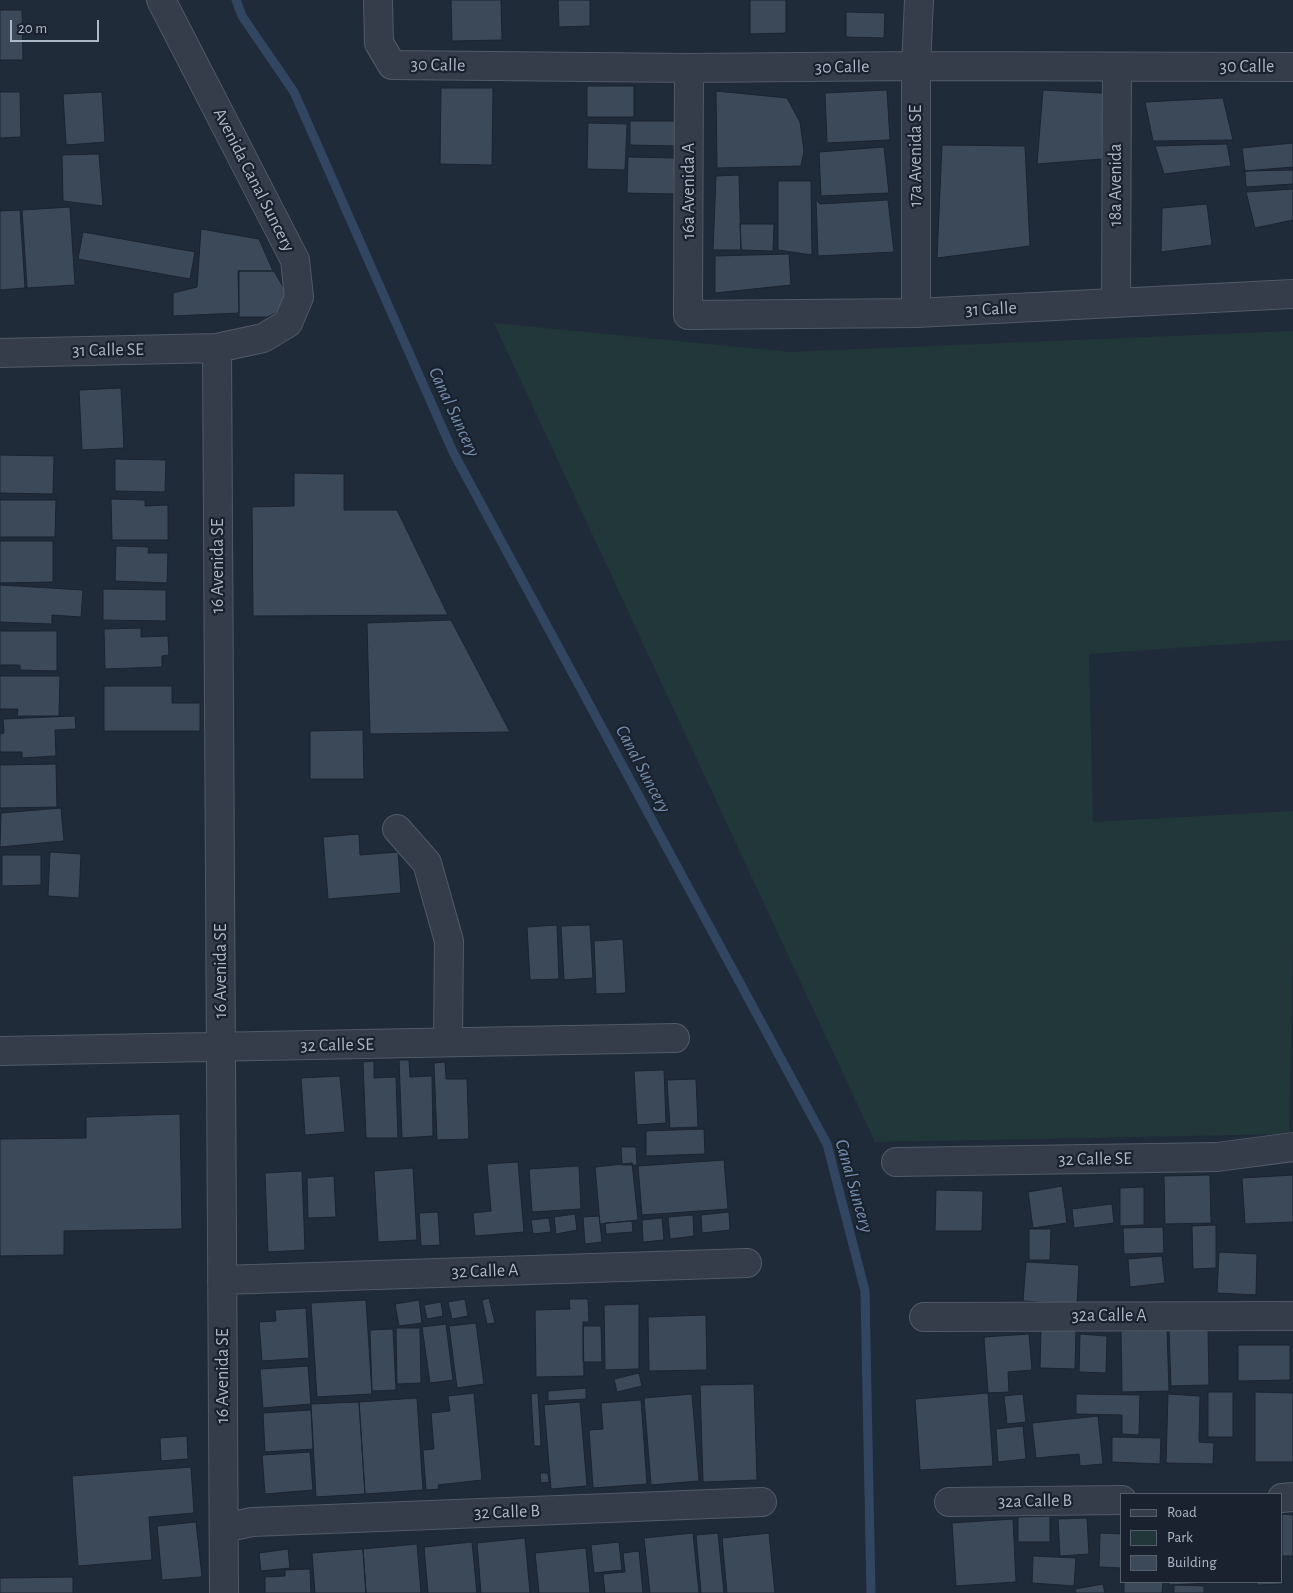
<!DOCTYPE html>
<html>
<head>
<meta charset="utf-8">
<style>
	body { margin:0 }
	#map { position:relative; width:1293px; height:1593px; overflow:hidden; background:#202b39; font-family:"Alegreya Sans",sans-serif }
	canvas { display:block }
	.legend { position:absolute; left:1120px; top:1493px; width:162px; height:90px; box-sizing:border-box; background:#19222e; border:1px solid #555e6b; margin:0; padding:6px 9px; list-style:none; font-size:15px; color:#aeb7c6 }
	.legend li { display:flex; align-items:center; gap:10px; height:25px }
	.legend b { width:25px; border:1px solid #555e6b }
	.scale { position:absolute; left:10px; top:20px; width:89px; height:22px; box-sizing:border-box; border:2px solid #aeb7c6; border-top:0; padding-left:6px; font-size:15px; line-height:18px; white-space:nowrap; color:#aeb7c6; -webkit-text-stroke:4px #19222e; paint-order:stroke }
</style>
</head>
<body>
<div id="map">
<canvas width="1293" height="1593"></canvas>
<ul class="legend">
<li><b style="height:6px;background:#343d49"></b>Road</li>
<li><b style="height:14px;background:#22373a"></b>Park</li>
<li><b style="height:14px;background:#3c4959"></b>Building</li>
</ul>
<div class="scale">20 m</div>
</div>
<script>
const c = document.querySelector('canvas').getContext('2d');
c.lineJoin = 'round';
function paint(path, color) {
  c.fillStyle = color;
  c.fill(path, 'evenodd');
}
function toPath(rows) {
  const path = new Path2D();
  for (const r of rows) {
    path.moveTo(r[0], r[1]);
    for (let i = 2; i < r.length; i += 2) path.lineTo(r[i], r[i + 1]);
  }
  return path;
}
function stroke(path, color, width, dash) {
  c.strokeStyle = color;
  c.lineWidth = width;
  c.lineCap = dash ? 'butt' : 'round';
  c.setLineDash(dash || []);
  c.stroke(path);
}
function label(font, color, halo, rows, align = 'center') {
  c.font = font + ' "Alegreya Sans",sans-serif';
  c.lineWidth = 4.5;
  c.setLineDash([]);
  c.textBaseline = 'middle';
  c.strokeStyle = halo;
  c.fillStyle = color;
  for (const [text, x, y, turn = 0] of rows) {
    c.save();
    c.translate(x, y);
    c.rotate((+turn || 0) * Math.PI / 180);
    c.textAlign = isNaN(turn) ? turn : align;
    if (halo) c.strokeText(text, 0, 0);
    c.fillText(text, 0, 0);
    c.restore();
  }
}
const green = toPath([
	[494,323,790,352,1293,331,1293,640,1089,654,1093,822,1293,811,1293,945,1289,1134,875,1142]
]);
const stream = toPath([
	[236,0,242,16,294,92,453,452,827,1144,865,1291,871,1593]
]);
const building = toPath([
	[451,0,501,0,502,40,452,41,451,0],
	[558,0,590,0,590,26,559,27,558,0],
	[750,0,786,0,786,33,750,34,750,0],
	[0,10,22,10,23,60,0,60,0,10],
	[846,12,885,13,884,38,846,37,846,12],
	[587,86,634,86,634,117,587,117,587,86],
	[441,88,493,88,492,165,440,164,441,88],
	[887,90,890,140,827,143,825,93,887,90],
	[1043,90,1119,94,1115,158,1037,164,1043,90],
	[716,91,787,98,800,122,804,151,801,166,717,168,716,91],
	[0,92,20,92,21,137,0,138,0,92],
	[102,92,105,142,66,145,63,94,102,92],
	[1223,98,1233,140,1153,141,1145,102,1223,98],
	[630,121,677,121,676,146,630,145,630,121],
	[588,123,627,124,625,170,587,169,588,123],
	[1293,143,1293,167,1245,171,1242,148,1293,143],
	[1227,144,1231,166,1164,174,1155,146,1227,144],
	[942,145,1025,146,1030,246,937,258,942,145],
	[884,147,889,193,821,196,819,152,884,147],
	[99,154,103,206,63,201,62,155,99,154],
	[628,157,675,158,674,194,627,193,628,157],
	[1293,170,1293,184,1246,187,1245,171,1293,170],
	[739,175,741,250,713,250,716,176,739,175],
	[778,181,811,181,812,255,778,250,778,181],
	[1293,189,1293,220,1255,228,1246,192,1293,189],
	[816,200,820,204,888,200,894,252,818,256,816,200],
	[1207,204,1212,245,1161,252,1162,208,1207,204],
	[70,207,75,285,27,288,22,210,70,207],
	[20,210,25,288,0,290,0,211,20,210],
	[740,224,774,224,773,251,741,250,740,224],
	[201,229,259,239,273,271,238,271,239,313,173,316,173,293,197,287,201,229],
	[83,232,195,252,190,279,78,259,83,232],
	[789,254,791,285,715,293,715,256,789,254],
	[239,271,274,271,286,292,286,302,282,310,267,317,239,317,239,271],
	[121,388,124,448,82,450,79,390,121,388],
	[0,455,54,456,53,494,0,493,0,455],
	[115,459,166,460,165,492,115,491,115,459],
	[294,473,344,474,344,510,397,510,448,615,253,616,252,507,294,506,294,473],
	[111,499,145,500,145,506,168,505,168,540,112,540,111,499],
	[0,500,56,500,55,537,0,537,0,500],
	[0,541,53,541,53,582,0,583,0,541],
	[116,546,149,547,148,553,168,553,167,583,115,581,116,546],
	[0,585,83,590,81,617,52,615,52,624,0,622,0,585],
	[103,589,166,590,166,621,103,620,103,589],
	[451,620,510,732,370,734,367,623,451,620],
	[141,628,141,637,168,636,169,655,162,656,162,667,105,669,104,629,141,628],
	[0,631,57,631,57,671,20,670,20,665,0,665,0,631],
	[0,676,60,676,59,716,17,716,18,709,0,709,0,676],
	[104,686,172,686,172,703,200,703,200,731,104,731,104,686],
	[75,716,76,729,55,730,56,756,22,758,22,752,0,752,0,734,4,733,3,719,75,716],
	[363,730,364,779,310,779,310,731,363,730],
	[56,764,57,807,0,808,0,765,56,764],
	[61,808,64,841,0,847,1,813,61,808],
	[359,834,360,855,398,852,401,893,328,899,323,837,359,834],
	[50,852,81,854,79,898,48,896,50,852],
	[2,855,41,855,41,885,2,886,2,855],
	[557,925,559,979,530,980,527,927,557,925],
	[590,925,593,978,564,980,561,926,590,925],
	[623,939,626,993,596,994,594,941,623,939],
	[399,1060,409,1060,410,1077,432,1076,433,1136,402,1138,399,1060],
	[374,1061,374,1078,396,1077,398,1138,366,1138,363,1062,374,1061],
	[445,1062,446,1079,467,1079,469,1139,437,1140,434,1063,445,1062],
	[664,1070,666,1123,637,1125,634,1071,664,1070],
	[340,1076,345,1132,305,1135,301,1078,340,1076],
	[696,1079,698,1127,670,1128,667,1080,696,1079],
	[180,1114,182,1229,64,1231,64,1255,0,1256,0,1139,86,1138,86,1117,180,1114],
	[704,1129,705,1154,646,1156,646,1131,704,1129],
	[621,1147,636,1147,637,1165,622,1165,621,1147],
	[724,1160,728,1209,642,1215,638,1166,724,1160],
	[518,1162,524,1232,475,1236,473,1213,491,1211,487,1164,518,1162],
	[632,1163,638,1220,600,1224,595,1167,632,1163],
	[579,1166,581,1209,532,1212,529,1169,579,1166],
	[413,1168,417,1240,378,1242,374,1171,413,1168],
	[302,1171,305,1250,268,1252,265,1173,302,1171],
	[1210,1175,1211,1223,1165,1224,1164,1176,1210,1175],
	[1293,1175,1293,1222,1245,1224,1242,1178,1293,1175],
	[334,1176,336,1217,308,1218,307,1178,334,1176],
	[1062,1186,1067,1223,1033,1228,1028,1192,1062,1186],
	[1144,1187,1144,1225,1120,1226,1120,1188,1144,1187],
	[936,1190,983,1191,982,1231,935,1231,936,1190],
	[1112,1204,1114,1223,1074,1228,1072,1209,1112,1204],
	[438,1212,440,1245,421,1246,419,1213,438,1212],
	[729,1212,730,1230,702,1233,701,1215,729,1212],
	[575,1214,577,1230,556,1234,554,1217,575,1214],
	[693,1215,694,1236,670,1239,668,1217,693,1215],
	[599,1216,602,1242,585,1244,583,1217,599,1216],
	[549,1218,551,1232,533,1234,531,1220,549,1218],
	[662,1218,664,1240,643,1242,642,1220,662,1218],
	[632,1221,633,1232,606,1234,605,1223,632,1221],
	[1216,1225,1216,1268,1193,1269,1192,1226,1216,1225],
	[1163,1227,1164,1253,1124,1254,1123,1228,1163,1227],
	[1029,1229,1051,1229,1050,1260,1029,1260,1029,1229],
	[1219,1252,1257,1254,1256,1295,1217,1293,1219,1252],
	[1162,1256,1165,1283,1130,1287,1128,1259,1162,1256],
	[1026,1262,1079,1265,1077,1305,1023,1301,1026,1262],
	[489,1298,495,1323,487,1324,482,1300,489,1298],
	[465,1299,468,1316,452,1319,448,1302,465,1299],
	[569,1299,588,1299,589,1322,583,1322,584,1376,536,1377,535,1310,570,1309,569,1299],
	[366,1300,372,1394,317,1397,311,1303,366,1300],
	[419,1300,422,1323,399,1326,395,1304,419,1300],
	[441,1302,443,1316,427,1319,424,1305,441,1302],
	[639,1304,639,1369,605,1370,604,1305,639,1304],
	[306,1308,309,1358,262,1361,259,1322,276,1321,275,1310,306,1308],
	[706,1315,707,1370,649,1371,648,1317,706,1315],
	[476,1323,484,1384,457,1388,449,1326,476,1323],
	[446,1324,453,1380,430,1383,422,1327,446,1324],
	[583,1326,601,1326,602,1362,583,1362,583,1326],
	[1041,1327,1076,1328,1075,1369,1040,1368,1041,1327],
	[396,1328,420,1328,421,1383,397,1384,396,1328],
	[393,1329,396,1390,372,1391,370,1330,393,1329],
	[1208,1329,1209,1385,1171,1386,1169,1330,1208,1329],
	[1167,1330,1169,1391,1122,1392,1121,1331,1167,1330],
	[1029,1334,1032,1370,1008,1372,1009,1392,988,1393,984,1337,1029,1334],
	[1080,1334,1107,1336,1106,1373,1079,1372,1080,1334],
	[1238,1345,1290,1345,1290,1380,1238,1381,1238,1345],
	[308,1366,311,1404,263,1408,260,1369,308,1366],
	[639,1373,642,1386,617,1392,614,1379,639,1373],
	[754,1384,757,1480,703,1482,700,1385,754,1384],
	[586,1388,586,1399,548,1401,548,1391,586,1388],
	[1208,1392,1233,1392,1233,1437,1208,1437,1208,1392],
	[1255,1392,1293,1393,1293,1462,1255,1462,1255,1392],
	[474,1393,482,1480,438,1485,439,1489,426,1490,423,1450,434,1449,431,1413,450,1411,448,1396,474,1393],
	[538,1393,541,1446,534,1446,531,1394,538,1393],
	[988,1393,993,1466,920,1470,915,1399,988,1393],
	[692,1394,699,1481,651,1485,644,1398,692,1394],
	[1023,1394,1026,1422,1007,1424,1004,1396,1023,1394],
	[1076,1394,1140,1395,1139,1435,1122,1434,1122,1415,1076,1414,1076,1394],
	[1168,1394,1200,1396,1199,1442,1214,1443,1213,1464,1166,1463,1168,1394],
	[417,1398,423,1490,365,1494,359,1402,417,1398],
	[641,1400,647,1484,593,1488,589,1430,603,1429,601,1403,641,1400],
	[359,1402,365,1494,316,1497,311,1404,359,1402],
	[580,1402,587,1486,551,1489,544,1405,580,1402],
	[311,1410,313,1449,265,1452,263,1413,311,1410],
	[1098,1416,1103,1464,1080,1466,1079,1454,1036,1458,1032,1423,1098,1416],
	[1023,1426,1026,1459,998,1462,996,1429,1023,1426],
	[187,1436,188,1459,161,1461,160,1438,187,1436],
	[1112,1437,1161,1438,1160,1464,1112,1462,1112,1437],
	[310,1452,313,1490,265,1494,262,1455,310,1452],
	[191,1467,194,1513,149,1517,152,1560,78,1566,72,1476,191,1467],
	[540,1473,548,1473,549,1482,541,1483,540,1473],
	[1282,1514,1293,1515,1293,1556,1282,1556,1282,1514],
	[1050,1516,1050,1542,1018,1542,1018,1517,1050,1516],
	[1087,1518,1089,1554,1060,1556,1058,1519,1087,1518],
	[1013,1519,1016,1582,956,1586,952,1523,1013,1519],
	[196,1522,202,1577,162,1580,157,1526,196,1522],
	[693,1533,699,1593,650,1593,644,1538,693,1533],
	[718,1533,724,1593,701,1593,696,1535,718,1533],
	[769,1533,775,1593,727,1593,722,1538,769,1533],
	[1100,1533,1122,1534,1122,1568,1099,1567,1100,1533],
	[525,1538,530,1593,481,1593,477,1543,525,1538],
	[472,1542,477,1593,428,1593,424,1547,472,1542],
	[619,1542,622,1570,594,1573,591,1545,619,1542],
	[417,1544,421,1593,366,1593,363,1549,417,1544],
	[586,1548,590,1593,539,1593,535,1553,586,1548],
	[288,1549,290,1568,261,1571,259,1553,288,1549],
	[363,1549,366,1593,315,1593,312,1553,363,1549],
	[639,1551,643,1593,605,1593,603,1574,625,1572,623,1553,639,1551],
	[1033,1556,1076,1558,1074,1586,1032,1583,1033,1556],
	[1282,1559,1283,1584,1257,1585,1257,1582,1282,1582,1282,1559],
	[310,1569,311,1593,265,1593,265,1577,285,1576,285,1570,310,1569],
	[73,1577,73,1593,0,1593,0,1578,73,1577],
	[1124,1582,1163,1582,1162,1593,1124,1593,1124,1582],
	[1169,1582,1211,1582,1211,1583,1169,1585,1169,1582],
	[1103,1584,1105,1593,1076,1593,1075,1589,1103,1584],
	[1174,1585,1204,1586,1204,1593,1174,1593,1174,1585]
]);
const minor = toPath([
	[378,0,379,43,392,65,689,68,916,66,1293,67],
	[689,68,688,315,916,313,1293,294],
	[1116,303,1117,67],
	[916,313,916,66,919,0],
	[217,348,224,1593],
	[0,353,217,348,263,338,288,323,299,297,295,260,161,0],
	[397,829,427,863,449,941,448,1042],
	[0,1051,675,1038],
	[896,1162,1217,1157,1293,1147],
	[222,1280,747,1263],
	[924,1317,1293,1316],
	[1282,1498,1293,1497],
	[949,1502,1122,1500],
	[224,1528,252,1522,762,1502]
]);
const streetNames = [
	["30 Calle",438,65,1],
	["30 Calle",842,67,-1],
	["30 Calle",1247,67],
	["17a Avenida SE",916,156,-90],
	["Avenida Canal Suncery",254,180,63],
	["18a Avenida",1116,185,-90],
	["16a Avenida A",689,191,-90],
	["31 Calle",991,309,-3],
	["31 Calle SE",108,350,-1],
	["16 Avenida SE",218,566,-90],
	["16 Avenida SE",221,971,-90],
	["32 Calle SE",337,1045,-1],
	["32 Calle SE",1095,1159,-1],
	["32 Calle A",485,1271,-2],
	["32a Calle A",1109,1316],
	["16 Avenida SE",223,1376,-90],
	["32a Calle B",1035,1501,-1],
	["32 Calle B",507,1512,-2]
];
const waterNames = [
	["Canal Suncery",454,412,65],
	["Canal Suncery",643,769,62],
	["Canal Suncery",854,1186,74]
];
paint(green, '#22373a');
stroke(stream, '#334661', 9);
paint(building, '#3c4959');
stroke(building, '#1b2430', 1);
stroke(minor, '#515a67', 30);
stroke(minor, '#343d49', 28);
label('18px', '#aeb7c6', '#19222e', streetNames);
label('italic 19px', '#758eaf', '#19222e', waterNames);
</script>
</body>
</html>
